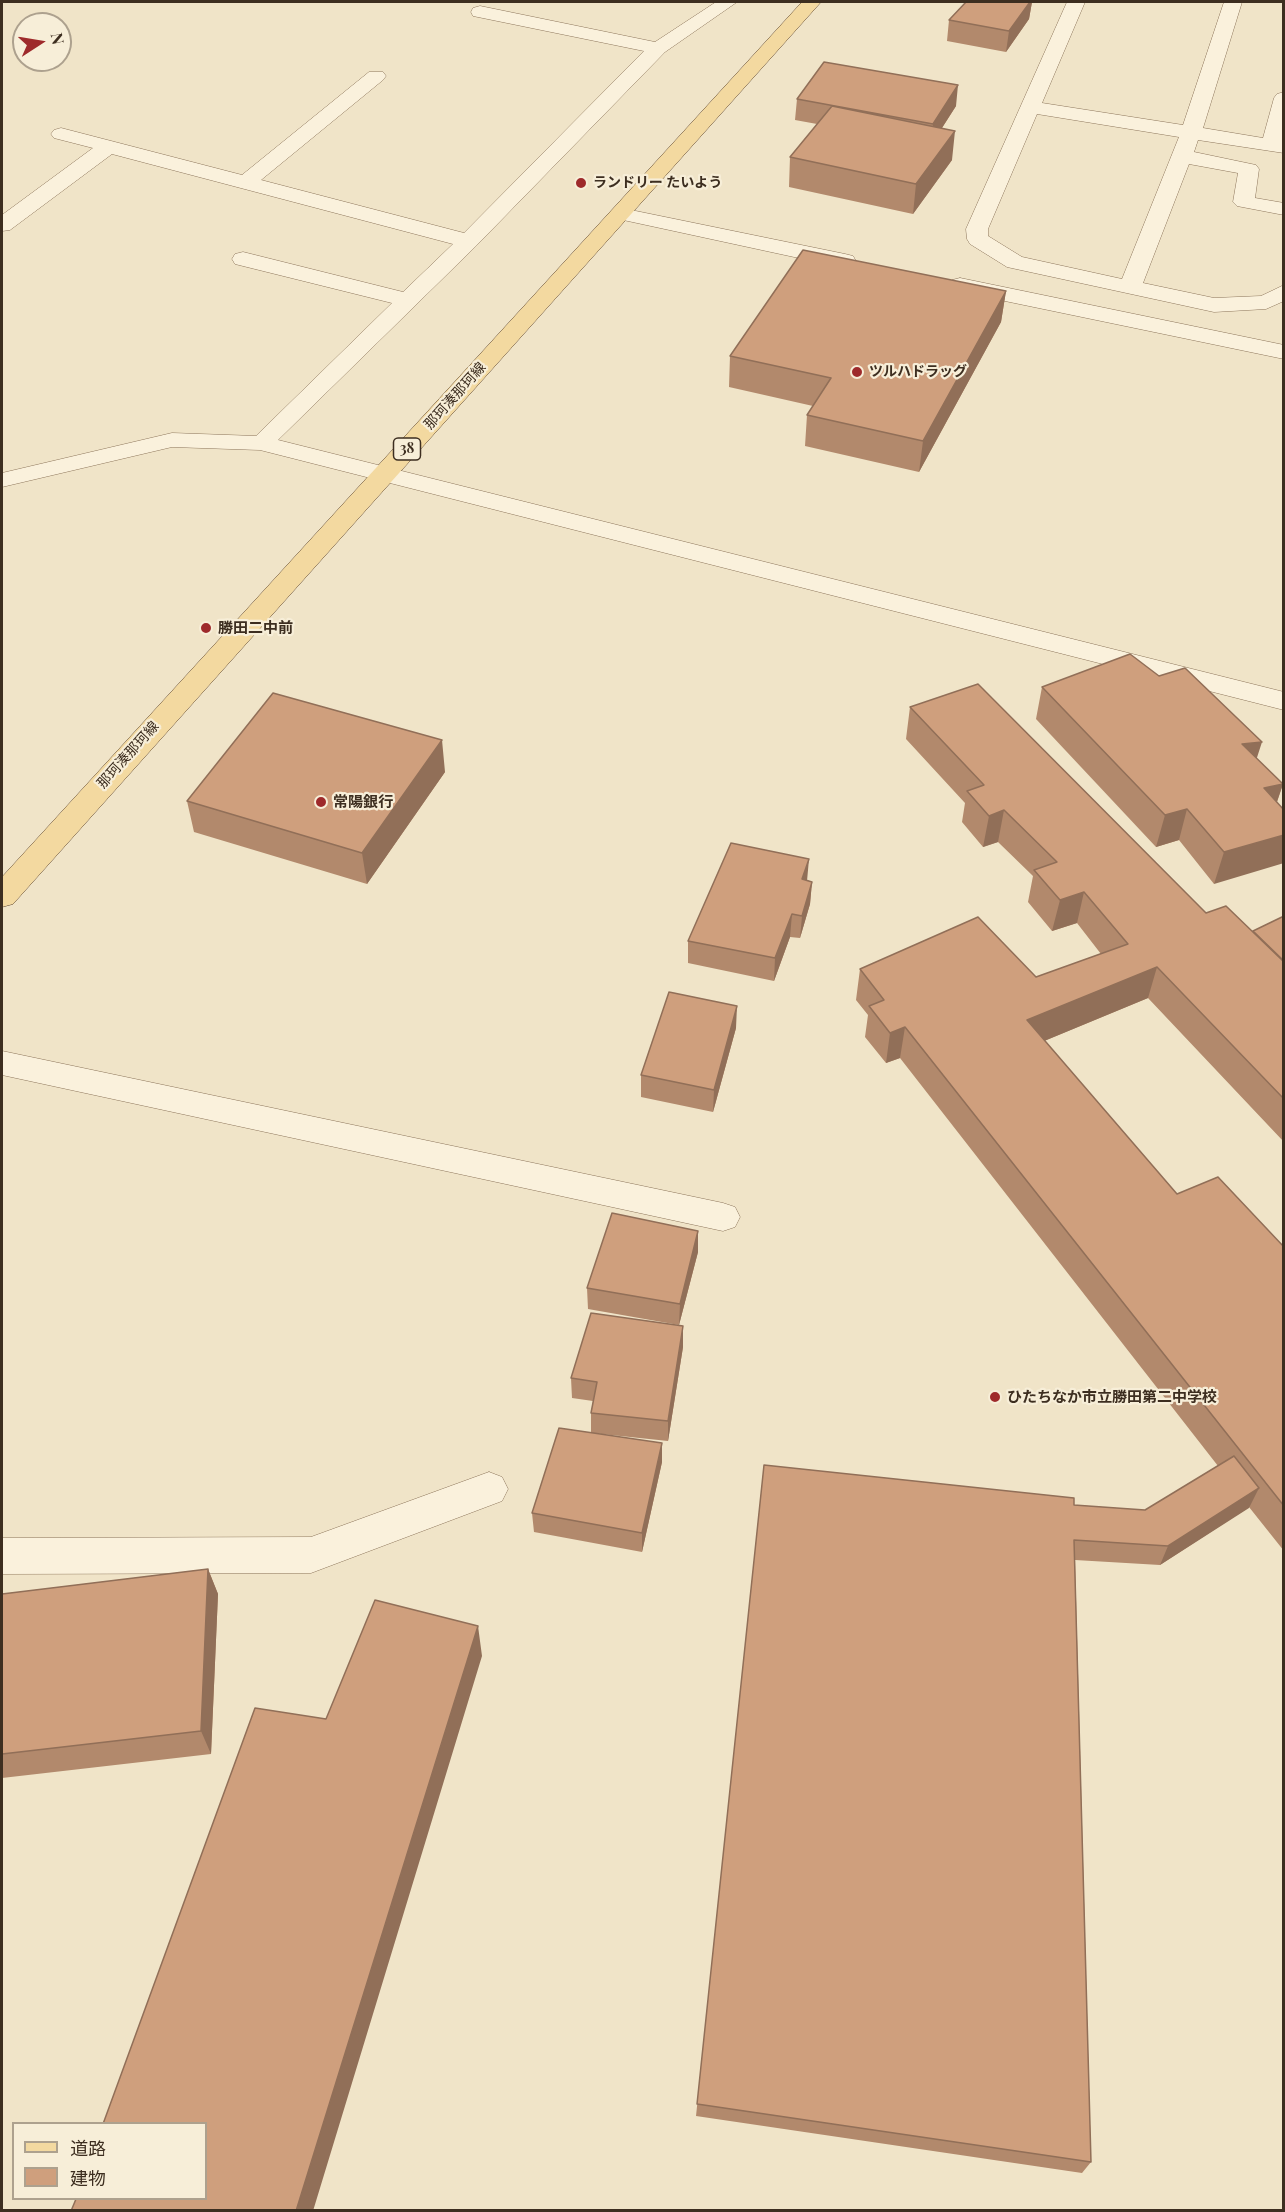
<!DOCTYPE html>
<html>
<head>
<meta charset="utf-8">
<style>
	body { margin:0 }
	#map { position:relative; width:1285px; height:2212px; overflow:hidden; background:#f0e4c8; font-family:"Playfair Display","Noto Sans JP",serif }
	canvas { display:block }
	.frame { position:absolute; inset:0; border:3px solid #3d2e20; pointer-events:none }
	.legend { position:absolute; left:12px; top:2122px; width:195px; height:78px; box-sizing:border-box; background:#f7eed8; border:2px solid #ada18e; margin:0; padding:8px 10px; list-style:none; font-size:18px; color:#3d2e20 }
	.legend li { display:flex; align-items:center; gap:12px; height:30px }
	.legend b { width:30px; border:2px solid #ada18e }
	.north { position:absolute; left:12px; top:12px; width:60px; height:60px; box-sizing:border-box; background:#f7eed8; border:2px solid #ada18e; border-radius:50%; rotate:78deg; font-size:16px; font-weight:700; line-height:24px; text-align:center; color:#3d2e20 }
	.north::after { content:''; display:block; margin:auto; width:21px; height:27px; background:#9e2a2b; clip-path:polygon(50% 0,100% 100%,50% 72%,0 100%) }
</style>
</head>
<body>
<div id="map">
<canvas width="1285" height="2212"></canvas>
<div class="frame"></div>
<ul class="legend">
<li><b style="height:8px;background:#f3d9a0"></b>道路</li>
<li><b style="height:16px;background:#cf9f7d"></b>建物</li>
</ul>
<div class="north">N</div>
</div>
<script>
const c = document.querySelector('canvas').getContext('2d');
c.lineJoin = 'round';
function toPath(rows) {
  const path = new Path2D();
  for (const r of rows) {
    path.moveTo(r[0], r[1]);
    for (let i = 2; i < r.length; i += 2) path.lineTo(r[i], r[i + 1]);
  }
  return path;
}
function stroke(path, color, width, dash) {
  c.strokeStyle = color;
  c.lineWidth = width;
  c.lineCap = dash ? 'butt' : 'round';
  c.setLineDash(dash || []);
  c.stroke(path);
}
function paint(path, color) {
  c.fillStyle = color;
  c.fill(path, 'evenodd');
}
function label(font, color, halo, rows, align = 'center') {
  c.font = font + ' "Playfair Display","Noto Sans JP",serif';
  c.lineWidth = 4.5;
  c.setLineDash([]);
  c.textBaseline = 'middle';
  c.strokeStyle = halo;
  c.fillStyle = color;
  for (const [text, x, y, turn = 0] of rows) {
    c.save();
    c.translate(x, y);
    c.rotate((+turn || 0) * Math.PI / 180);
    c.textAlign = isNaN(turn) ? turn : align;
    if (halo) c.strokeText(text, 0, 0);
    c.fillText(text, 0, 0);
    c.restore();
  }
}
const minor = toPath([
	[716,2,737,2,665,52,476,246,278,440,1284,692,1284,710,260,450,172,447,2,487,2,473,172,433,256,436,392,303,235,264,232,259,235,254,243,252,403,292,453,244,112,154,10,230,2,231,2,215,93,148,54,138,51,134,54,130,61,128,242,175,369,72,383,72,386,76,383,80,261,180,464,233,644,51,473,16,471,12,473,8,480,6,655,42,716,2],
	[1067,2,1085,2,1042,103,1183,125,1224,2,1242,2,1203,128,1263,138,1274,98,1277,94,1284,92,1284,153,1198,140,1194,152,1256,165,1259,169,1255,198,1284,203,1284,215,1237,206,1233,202,1238,173,1189,164,1143,283,1214,298,1261,296,1284,285,1284,301,1266,309,1214,312,1007,267,970,244,967,239,966,229,1067,2],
	[1037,114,1179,137,1122,279,1022,257,988,236,988,229,1037,114],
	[621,208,845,254,853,256,856,261,853,266,845,268,614,218,610,214,614,210,621,208],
	[960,278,1284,345,1284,359,952,290,949,285,952,280,960,278],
	[2,1051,723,1203,735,1207,740,1217,735,1227,723,1231,2,1075,2,1051],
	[489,1472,502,1477,508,1489,502,1501,311,1573,2,1574,2,1538,311,1537,489,1472]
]);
const major = toPath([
	[802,2,821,2,13,904,2,907,2,877,802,2]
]);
const wall = toPath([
	[966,2,1032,2,1029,19,1006,52,947,41,949,20],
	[797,99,956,106,942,128,952,160,913,214,789,187,790,157,817,124,795,120],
	[1006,291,1001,322,919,472,805,446,807,415,813,406,729,387,730,356],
	[1042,687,1256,758,1283,784,1277,802,1214,884,1179,840,1156,847,1036,719],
	[910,707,1206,913,1252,932,1253,931,1284,916,1284,1142,1148,998,1044,1041,1177,1194,1284,1247,1284,1551,1249,1507,1160,1565,1075,1560,1091,2162,1082,2173,696,2116,764,1465,1074,1505,1145,1510,1218,1466,900,1058,886,1063,865,1037,868,1015,856,1000,860,969,1036,977,1101,954,1077,923,1052,931,1028,902,1033,876,998,842,983,847,962,822,965,803,906,739],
	[445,772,367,884,194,832,187,801],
	[807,880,812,882,810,904,800,938,790,937,774,981,688,963,688,941],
	[736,1028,713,1112,641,1097,641,1075],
	[698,1231,698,1252,679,1325,588,1309,587,1288],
	[683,1347,668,1441,592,1433,662,1462,642,1552,534,1532,532,1513,591,1433,591,1413,593,1401,572,1398,571,1378],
	[208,1569,218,1594,211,1754,2,1778,2,1594]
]);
const shadedWall = toPath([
	[1030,2,1032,2,1029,19,1006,52,1009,31],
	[958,85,956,106,931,145,933,124],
	[955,131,952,160,913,214,916,184],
	[1006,291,1001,322,919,472,923,441],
	[442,740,445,772,367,884,362,853],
	[1262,742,1252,773,1242,744],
	[1283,784,1272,816,1264,788],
	[1187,809,1179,840,1156,847,1165,815],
	[1004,810,998,842,983,847,989,816],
	[1284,835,1284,863,1214,884,1224,852],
	[809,859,807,881,802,879],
	[812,882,810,904,800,938,802,916],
	[1084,892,1077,923,1052,931,1060,900],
	[792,914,790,937,774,981,775,958],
	[1157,967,1148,998,1020,1051,1027,1020],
	[737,1006,736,1028,713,1112,714,1090],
	[905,1027,900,1058,886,1063,890,1033],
	[698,1231,698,1252,679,1325,680,1304],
	[683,1326,683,1347,668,1441,668,1421],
	[662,1443,662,1462,642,1552,642,1533],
	[1259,1488,1249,1508,1160,1565,1168,1546],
	[208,1569,218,1594,211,1754,201,1731],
	[478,1626,482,1656,313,2211,296,2211]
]);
const building = toPath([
	[966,2,1030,2,1009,31,949,20,966,2],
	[824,62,958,85,933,124,797,99,824,62],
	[832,106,955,131,916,184,790,157,832,106],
	[803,250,1006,291,923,441,807,415,831,378,730,356,803,250],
	[1130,654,1159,676,1185,668,1262,742,1242,744,1283,784,1264,788,1284,810,1284,835,1224,852,1187,809,1165,815,1042,687,1130,654],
	[978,684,1206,913,1226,906,1284,962,1284,1099,1157,967,1027,1020,1177,1194,1218,1177,1284,1247,1284,1506,905,1027,890,1033,869,1006,884,1000,860,969,978,917,1036,977,1128,944,1084,892,1060,900,1034,870,1057,862,1004,810,989,816,967,791,984,785,910,707,978,684],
	[273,693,442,740,362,853,187,801,273,693],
	[731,843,809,859,802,879,812,882,802,916,792,914,775,958,688,941,731,843],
	[1284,916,1284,961,1253,931,1284,916],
	[669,992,737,1006,714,1090,641,1075,669,992],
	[612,1213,698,1231,680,1304,587,1288,612,1213],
	[591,1313,683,1326,668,1421,591,1413,597,1382,571,1378,591,1313],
	[559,1428,662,1443,642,1533,532,1513,559,1428],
	[1234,1456,1259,1488,1168,1546,1074,1540,1091,2162,697,2104,764,1465,1074,1498,1074,1505,1145,1510,1234,1456],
	[208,1569,201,1731,2,1754,2,1594,208,1569],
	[375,1600,478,1626,296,2211,71,2211,76,2199,206,2199,206,2124,103,2124,255,1708,326,1719,375,1600]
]);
const markers = [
	[581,183,6,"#9e2a2b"],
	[857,372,6,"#9e2a2b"],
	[206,628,6,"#9e2a2b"],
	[321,802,6,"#9e2a2b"],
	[995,1397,6,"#9e2a2b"]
];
const farPoinames = [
	["ランドリー たいよう",593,183],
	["ツルハドラッグ",869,372]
];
const farStreetnames = [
	["那珂湊那珂線",455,396,-48],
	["那珂湊那珂線",128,755,-48]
];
const shields = [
	[407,449,27]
];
const shieldNames = [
	["38",407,449]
];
const poiNames = [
	["勝田二中前",218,628],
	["常陽銀行",333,802],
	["ひたちなか市立勝田第二中学校",1007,1397]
];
stroke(minor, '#8d765c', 1);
stroke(major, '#5b4430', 1);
paint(minor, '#faf1dc');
paint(major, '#f3d9a0');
paint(wall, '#b2896c');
paint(shadedWall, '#916f58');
paint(building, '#cf9f7d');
stroke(building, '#916f58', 1.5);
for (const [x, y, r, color] of markers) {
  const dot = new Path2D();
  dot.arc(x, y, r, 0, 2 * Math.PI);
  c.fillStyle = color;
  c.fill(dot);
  stroke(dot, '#f7eed8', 2);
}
label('bold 14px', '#3d2e20', '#f7eed8', farPoinames, 'left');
label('14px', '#3d2e20', '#f7eed8', farStreetnames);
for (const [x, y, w] of shields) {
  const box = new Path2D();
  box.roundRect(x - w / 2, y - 11, w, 22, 4.5);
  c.fillStyle = '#f7eed8';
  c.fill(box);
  stroke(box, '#3d2e20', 1.5);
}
label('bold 14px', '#3d2e20', null, shieldNames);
label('bold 15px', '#3d2e20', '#f7eed8', poiNames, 'left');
</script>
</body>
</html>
